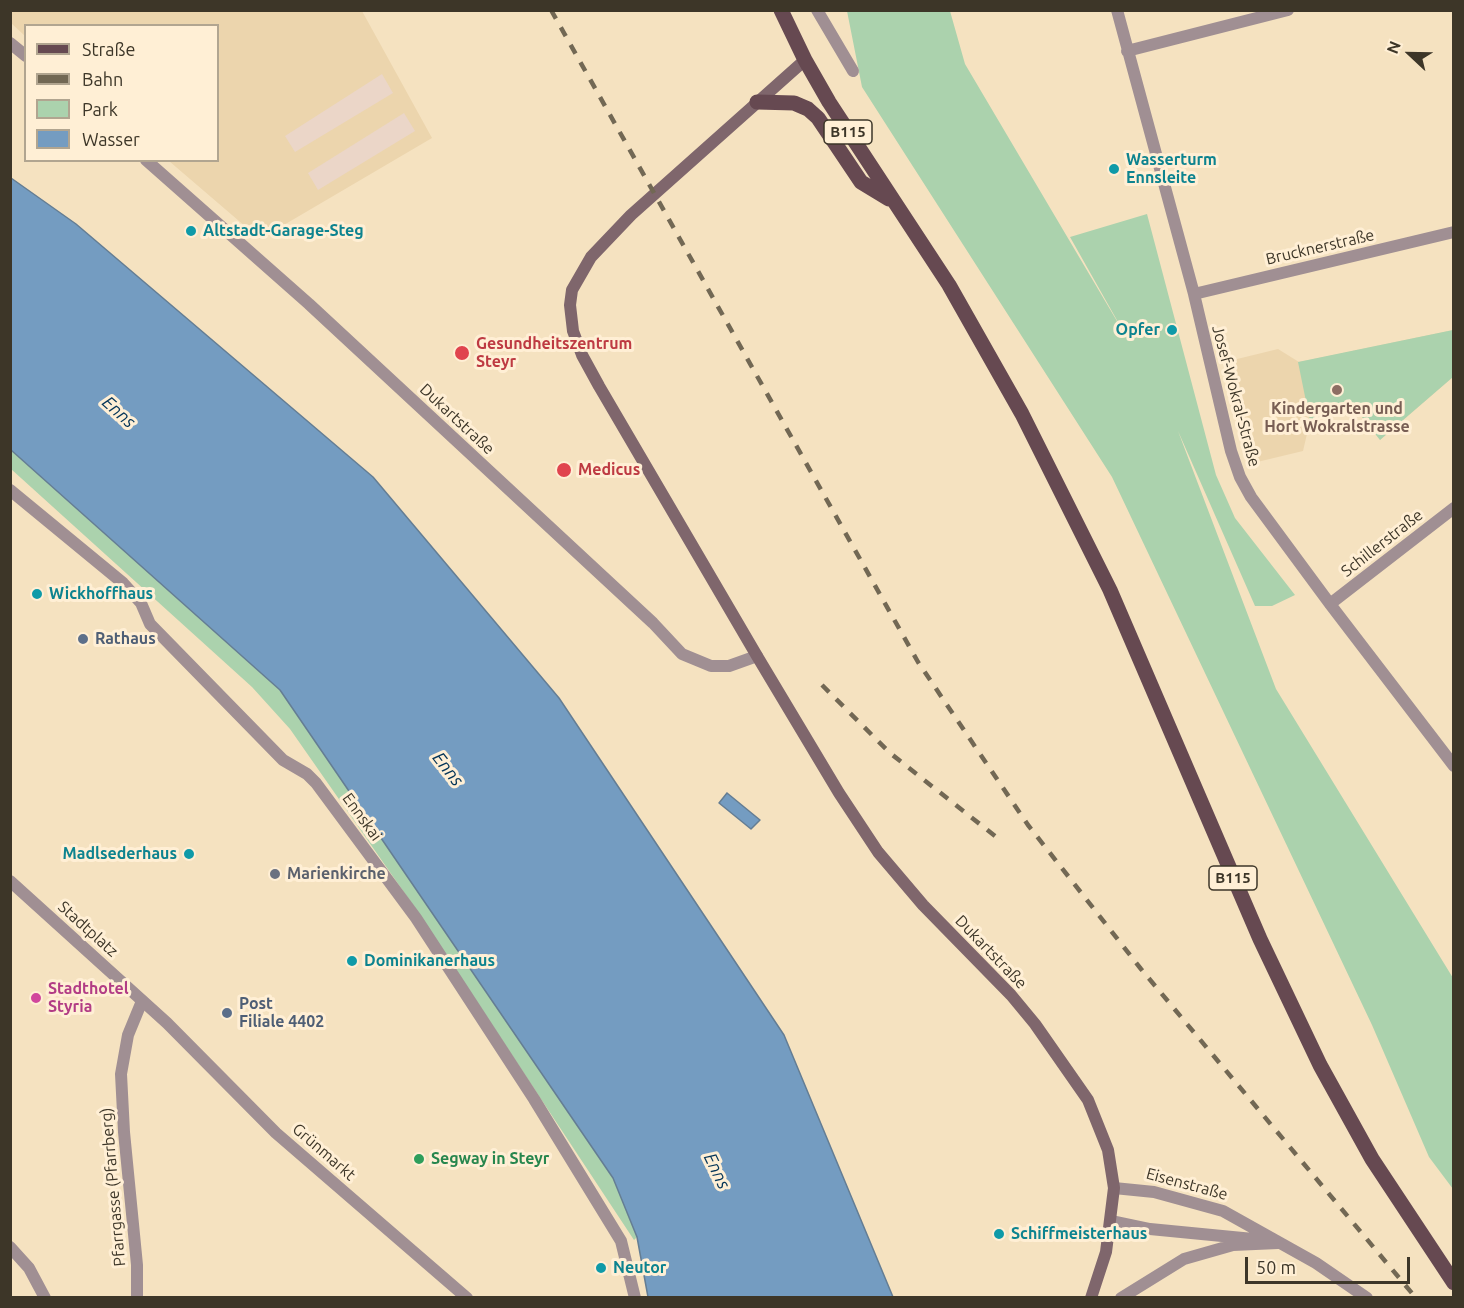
<!DOCTYPE html>
<html>
<head>
<meta charset="utf-8">
<style>
	body { margin:0 }
	#map { position:relative; width:1464px; height:1308px; overflow:hidden; background:#f5e2c0; font-family:Ubuntu,sans-serif }
	canvas { display:block }
	.frame { position:absolute; inset:0; border:12px solid #3d3628; pointer-events:none }
	.legend { position:absolute; left:24px; top:24px; width:195px; height:138px; box-sizing:border-box; background:#ffefd5; border:2px solid #b1a590; margin:0; padding:8px 10px; list-style:none; font-size:18px; color:#3d3628 }
	.legend li { display:flex; align-items:center; gap:12px; height:30px }
	.legend b { width:30px; border:2px solid #b1a590 }
	.north { position:absolute; left:1380px; top:24px; width:60px; height:60px; -webkit-text-stroke:4px #ffefd5; paint-order:stroke; rotate:292deg; font-size:16px; font-weight:700; line-height:24px; text-align:center; color:#3d3628 }
	.north::after { content:''; display:block; margin:auto; width:21px; height:27px; background:#3d3628; clip-path:polygon(50% 0,100% 100%,50% 72%,0 100%) }
	.scale { position:absolute; left:1245px; top:1257px; width:165px; height:27px; box-sizing:border-box; border:3px solid #3d3628; border-top:0; padding-left:8px; font-size:18px; line-height:21px; white-space:nowrap; color:#3d3628; -webkit-text-stroke:4px #ffefd5; paint-order:stroke }
</style>
</head>
<body>
<div id="map">
<canvas width="1464" height="1308"></canvas>
<div class="frame"></div>
<ul class="legend">
<li><b style="height:8px;background:#664951"></b>Straße</li>
<li><b style="height:8px;background:#726854"></b>Bahn</li>
<li><b style="height:16px;background:#abd2ad"></b>Park</li>
<li><b style="height:16px;background:#749cc1"></b>Wasser</li>
</ul>
<div class="north">N</div>
<div class="scale">50 m</div>
</div>
<script>
const c = document.querySelector('canvas').getContext('2d');
c.lineJoin = 'round';
function paint(path, color) {
  c.fillStyle = color;
  c.fill(path, 'evenodd');
}
function toPath(rows) {
  const path = new Path2D();
  for (const r of rows) {
    path.moveTo(r[0], r[1]);
    for (let i = 2; i < r.length; i += 2) path.lineTo(r[i], r[i + 1]);
  }
  return path;
}
function stroke(path, color, width, dash) {
  c.strokeStyle = color;
  c.lineWidth = width;
  c.lineCap = dash ? 'butt' : 'round';
  c.setLineDash(dash || []);
  c.stroke(path);
}
function label(font, color, halo, rows, align = 'center') {
  c.font = font + ' Ubuntu,sans-serif';
  c.lineWidth = 6;
  c.setLineDash([]);
  c.textBaseline = 'middle';
  c.strokeStyle = halo;
  c.fillStyle = color;
  for (const [text, x, y, turn = 0] of rows) {
    c.save();
    c.translate(x, y);
    c.rotate((+turn || 0) * Math.PI / 180);
    c.textAlign = isNaN(turn) ? turn : align;
    if (halo) c.strokeText(text, 0, 0);
    c.fillText(text, 0, 0);
    c.restore();
  }
}
const built = toPath([
	[11,10,362,11,432,138,260,239,169,161,218,160,218,26,26,26,25,36,11,23],
	[1453,330,1453,377,1380,440,1351,403,1310,421,1303,451,1253,463,1229,361,1278,349,1299,362]
]);
const industrial = toPath([
	[382,74,393,93,295,152,285,136],
	[404,113,415,131,318,190,308,173]
]);
const green = toPath([
	[847,11,950,11,965,64,1127,338,1070,237,1147,214,1216,475,1235,518,1295,595,1272,606,1255,606,1178,431,1276,689,1453,978,1453,1189,1429,1157,1372,1025,1112,477,862,87],
	[1453,330,1453,377,1380,440,1351,403,1310,421,1298,362],
	[11,450,280,690,613,1178,637,1237,634,1240,415,908,290,729,252,687,11,469]
]);
const water = toPath([
	[11,178,76,224,373,477,559,698,784,1035,893,1297,648,1297,637,1237,613,1178,280,690,11,450,11,178],
	[727,793,760,820,751,829,719,803,727,793]
]);
const pedestrian = toPath([
	[137,1298,137,1265,124,1132,121,1074,128,1035,142,1001]
]);
const minor = toPath([
	[817,10,853,71],
	[1117,10,1194,294,1231,451,1240,477,1251,497,1330,604,1454,766],
	[1127,51,1288,10],
	[1194,294,1454,232],
	[10,490,123,583,141,603,150,624,283,760,307,774,316,783,416,918,534,1099,621,1241,635,1298],
	[1330,604,1454,508],
	[10,881,167,1023,276,1133,467,1298],
	[10,1247,29,1268,45,1298]
]);
const tertiary = toPath([
	[10,43,26,56],
	[146,160,309,304,653,623,682,654,711,666,729,666,757,656],
	[1114,1188,1154,1192,1223,1211,1316,1263,1367,1298],
	[1112,1221,1150,1229,1253,1239],
	[1121,1298,1184,1259,1233,1245,1278,1243]
]);
const secondary = toPath([
	[805,60,631,215,591,257,572,290,570,305,573,331,582,355,599,386,757,656,839,793,878,852,923,905,1011,995,1035,1024,1088,1100,1108,1150,1114,1188,1106,1252,1091,1298]
]);
const primary = toPath([
	[781,10,805,60,829,102,949,285,1022,414,1110,590,1260,939,1320,1065,1372,1159,1454,1283],
	[757,102,794,103,808,109,818,118,861,182,889,199]
]);
const rail = toPath([
	[551,10,918,662,1028,825,1141,969,1416,1298],
	[822,685,890,753,1000,840]
]);
const markers = [
	[1114,169,6,"#0f9aa8"],
	[191,231,6,"#0f9aa8"],
	[1172,330,6,"#0f9aa8"],
	[462,353,8,"#e0444e"],
	[1337,390,6,"#8d6e63"],
	[564,470,8,"#e0444e"],
	[37,594,6,"#0f9aa8"],
	[83,639,6,"#5c6f8a"],
	[189,854,6,"#0f9aa8"],
	[275,874,6,"#6b7280"],
	[352,961,6,"#0f9aa8"],
	[36,998,6,"#d1479c"],
	[227,1013,6,"#5c6f8a"],
	[419,1159,6,"#2e9e5b"],
	[999,1234,6,"#0f9aa8"],
	[601,1268,6,"#0f9aa8"]
];
const shields = [
	[848,132,48],
	[1233,878,48]
];
const shieldNames = [
	["B115",848,132],
	["B115",1233,878]
];
const cultureNames = [
	["Wasserturm",1126,160],
	["Ennsleite",1126,178],
	["Altstadt-Garage-Steg",203,231],
	["Opfer",1160,330,"right"],
	["Wickhoffhaus",49,594],
	["Madlsederhaus",177,854,"right"],
	["Dominikanerhaus",364,961],
	["Schiffmeisterhaus",1011,1234],
	["Neutor",613,1268]
];
const streetNames = [
	["Brucknerstraße",1320,247,-13],
	["Josef-Wokral-Straße",1236,396,75],
	["Dukartstraße",457,419,43],
	["Schillerstraße",1382,543,-38],
	["Ennskai",362,817,54],
	["Stadtplatz",88,929,42],
	["Dukartstraße",991,952,46],
	["Grünmarkt",324,1152,41],
	["Eisenstraße",1187,1184,15],
	["Pfarrgasse (Pfarrberg)",113,1187,-95]
];
const healthNames = [
	["Gesundheitszentrum",476,344],
	["Steyr",476,362],
	["Medicus",578,470]
];
const educationNames = [
	["Kindergarten und",1337,409],
	["Hort Wokralstrasse",1337,427]
];
const serviceNames = [
	["Rathaus",95,639],
	["Post",239,1004],
	["Filiale 4402",239,1022]
];
const worshipNames = [
	["Marienkirche",287,874]
];
const hotelNames = [
	["Stadthotel",48,989],
	["Styria",48,1007]
];
const leisureNames = [
	["Segway in Steyr",431,1159]
];
const waterNames = [
	["Enns",119,412,42],
	["Enns",448,769,52],
	["Enns",717,1171,64]
];
paint(built, '#ecd5ad');
paint(industrial, '#ebd6c8');
paint(green, '#abd2ad');
paint(water, '#749cc1');
stroke(water, '#647d93', 1.5);
stroke(pedestrian, '#a08f93', 12);
stroke(minor, '#a08f93', 12);
stroke(tertiary, '#a08f93', 12);
stroke(secondary, '#7f666c', 12);
stroke(primary, '#664951', 15);
stroke(rail, '#726854', 4.5, [10, 10]);
for (const [x, y, r, color] of markers) {
  const dot = new Path2D();
  dot.arc(x, y, r, 0, 2 * Math.PI);
  c.fillStyle = color;
  c.fill(dot);
  stroke(dot, '#ffefd5', 2);
}
for (const [x, y, w] of shields) {
  const box = new Path2D();
  box.roundRect(x - w / 2, y - 12, w, 24, 4.5);
  c.fillStyle = '#ffefd5';
  c.fill(box);
  stroke(box, '#3d3628', 1.5);
}
label('bold 15px', '#3d3628', null, shieldNames);
label('bold 16px', '#0d838f', '#ffefd5', cultureNames, 'left');
label('16px', '#3d3628', '#ffefd5', streetNames);
label('bold 16px', '#be3a42', '#ffefd5', healthNames, 'left');
label('bold 16px', '#785e54', '#ffefd5', educationNames);
label('bold 16px', '#4e5e75', '#ffefd5', serviceNames, 'left');
label('bold 16px', '#5b616d', '#ffefd5', worshipNames, 'left');
label('bold 16px', '#b23c85', '#ffefd5', hotelNames, 'left');
label('bold 16px', '#27864d', '#ffefd5', leisureNames, 'left');
label('italic 18px', '#033458', '#ffefd5', waterNames);
</script>
</body>
</html>
